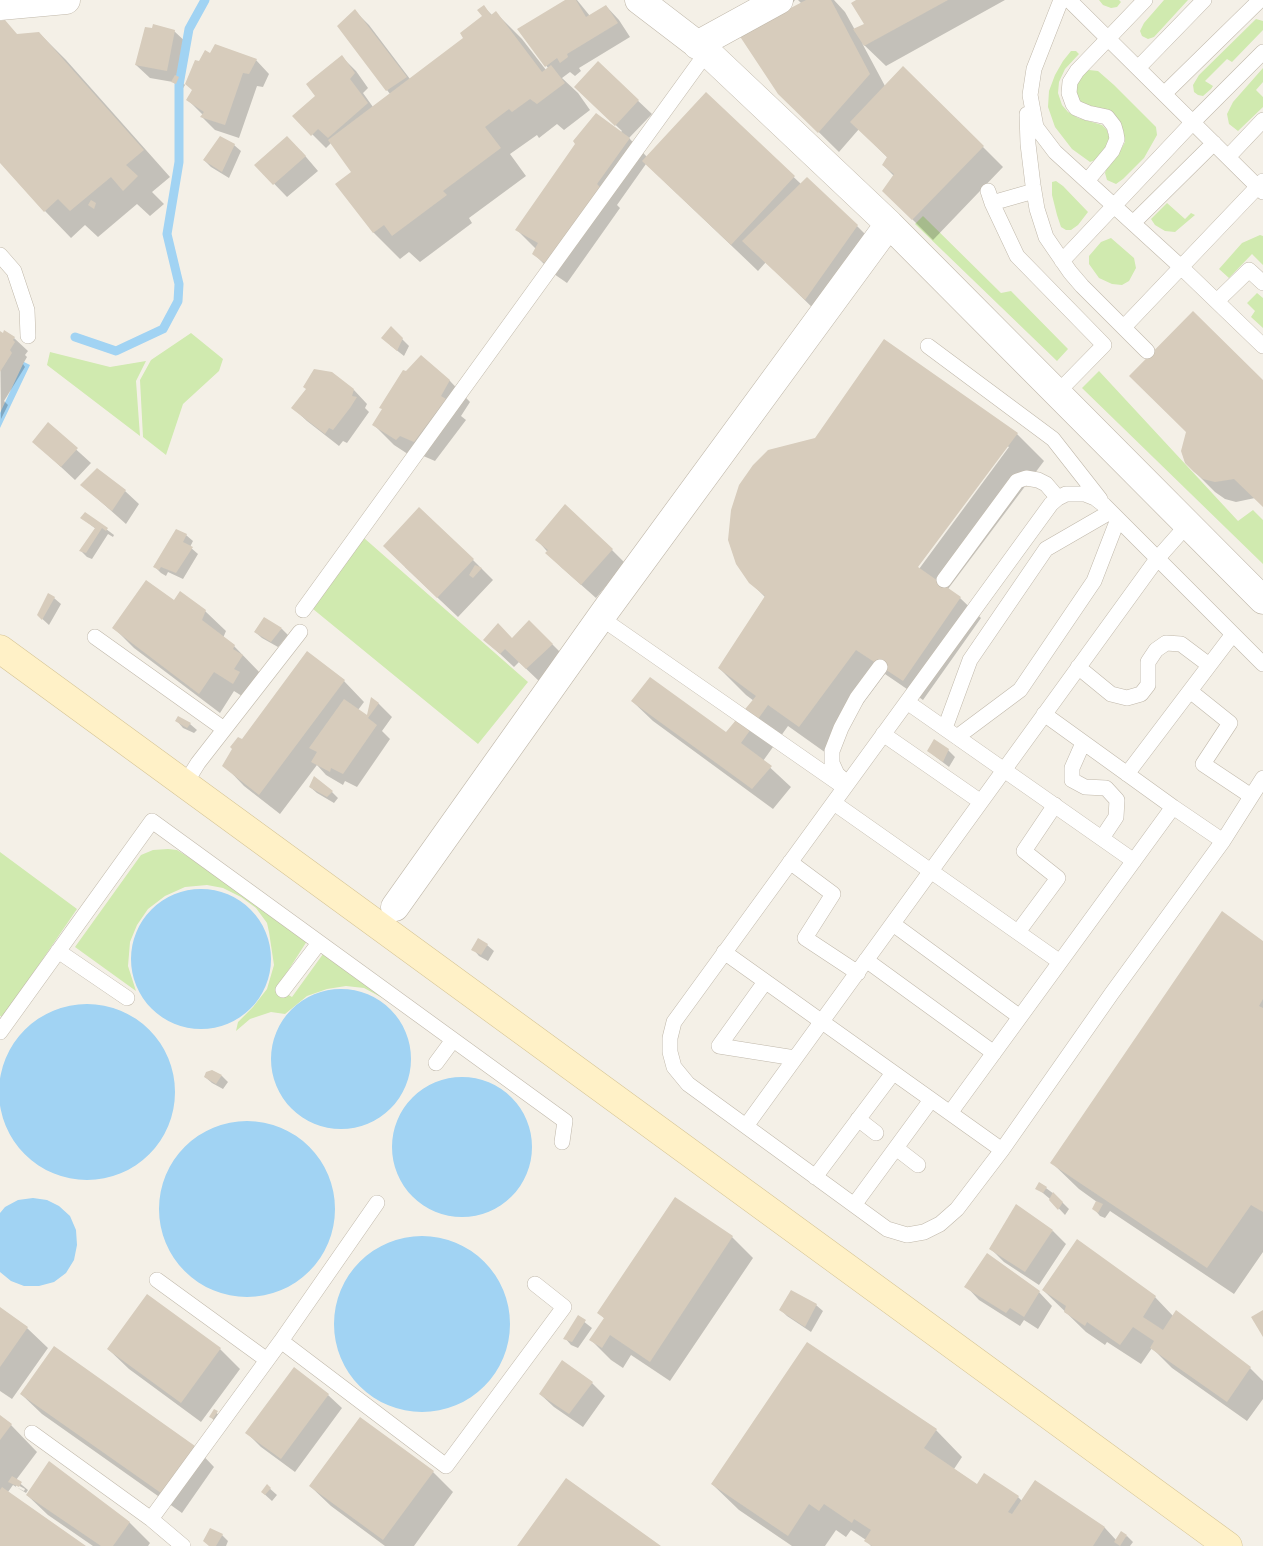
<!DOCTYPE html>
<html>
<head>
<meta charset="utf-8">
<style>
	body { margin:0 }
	canvas { display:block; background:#f4f0e7 }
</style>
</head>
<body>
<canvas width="1263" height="1546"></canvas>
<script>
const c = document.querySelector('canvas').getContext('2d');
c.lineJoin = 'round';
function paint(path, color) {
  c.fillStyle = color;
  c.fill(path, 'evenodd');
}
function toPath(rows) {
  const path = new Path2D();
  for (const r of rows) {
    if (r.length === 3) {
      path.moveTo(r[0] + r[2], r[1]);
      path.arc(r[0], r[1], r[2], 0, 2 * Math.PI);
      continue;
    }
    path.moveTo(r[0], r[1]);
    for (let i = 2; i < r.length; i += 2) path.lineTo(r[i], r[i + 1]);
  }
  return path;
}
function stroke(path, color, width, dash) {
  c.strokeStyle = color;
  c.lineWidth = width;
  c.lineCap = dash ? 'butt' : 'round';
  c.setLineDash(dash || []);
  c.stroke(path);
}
const green = toPath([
	[1099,0,1119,0,1121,2,1117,7,1111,8,1103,5],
	[1164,0,1188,0,1154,37,1148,39,1142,36,1140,31,1144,23],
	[1256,19,1263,21,1263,30,1232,62,1227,59,1205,81,1213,86,1211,89,1203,96,1198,95,1194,92,1193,85,1199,75],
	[1071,51,1076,51,1079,54,1065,69,1059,82,1058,93,1062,105,1068,112,1078,118,1102,125,1107,130,1110,140,1106,150,1098,159,1090,162,1072,149,1055,127,1048,107,1049,91,1055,75,1063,61],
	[1263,68,1263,82,1256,90,1263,97,1263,107,1238,131,1229,124,1227,114,1233,102],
	[1089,70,1098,71,1114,85,1156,127,1157,135,1144,158,1123,179,1116,184,1107,180,1105,173,1107,167,1119,153,1125,142,1123,130,1119,120,1109,113,1084,106,1076,99,1075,83,1082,73],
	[1056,181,1063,186,1088,212,1078,225,1071,230,1066,230,1061,227,1057,215,1052,195,1052,182],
	[1167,203,1185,219,1191,213,1195,215,1175,232,1165,231,1155,225,1151,219],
	[923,216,1001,293,1011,291,1068,349,1057,361,915,224],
	[1260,235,1263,236,1263,265,1252,254,1229,278,1219,269,1242,243],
	[1111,238,1134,258,1136,268,1129,281,1122,285,1112,284,1099,278,1089,264,1089,256,1101,242],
	[1257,293,1263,298,1263,328,1251,317,1255,311,1247,303],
	[191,333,223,359,219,371,183,404,166,455,143,437,140,380,151,360],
	[50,352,110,367,146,361,136,381,140,436,47,365],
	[1099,371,1238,521,1253,510,1263,520,1263,564,1082,388],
	[364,538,528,682,478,744,313,609],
	[168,849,177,850,198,863,307,941,277,988,292,997,323,954,392,1003,364,988,346,986,327,989,307,996,285,1014,271,1012,250,1019,236,1031,238,1022,253,1007,267,989,274,965,269,932,267,923,256,908,241,897,223,888,207,885,185,887,165,896,148,909,137,925,130,942,128,966,136,991,75,947,141,855,153,850],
	[0,852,77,909,3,1017,0,1016]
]);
const water = toPath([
	[24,362,30,365,0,428,0,413],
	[201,959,70],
	[341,1059,70],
	[87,1092,88],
	[462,1147,70],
	[247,1209,88],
	[33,1198,47,1200,59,1206,70,1216,76,1230,77,1245,74,1260,66,1273,54,1282,39,1286,24,1286,11,1281,0,1272,0,1213,5,1207,18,1200],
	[422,1324,88]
]);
const shadow = toPath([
	[568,0,577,0,590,16,606,6,619,20,630,37,579,68,581,71,575,76,570,72,562,78,578,93,590,110,564,130,557,124,539,138,537,135,510,154,526,176,469,218,472,223,420,262,409,252,400,259,373,232,353,172,331,143,326,148,294,116,317,96,342,57,356,71,368,88,363,93,373,107,390,94,339,26,355,11,369,25,410,79,465,38,484,17,484,7,492,15,496,13,522,39,546,70,548,68,519,29],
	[762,0,795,0,785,13,802,4,798,0,834,0,845,12,855,30,866,24,859,0,1005,0,886,66,862,43,885,86,903,67,1003,167,933,240,884,191,894,176,883,165,888,158,859,129,839,152,779,93],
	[0,22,18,35,39,33,66,60,170,177,152,192,164,204,150,216,137,204,98,237,85,225,71,238,45,211,0,161],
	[174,31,188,44,181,81,185,85,182,90,173,82,150,78,136,65],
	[210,54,256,60,269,74,263,87,257,86,239,138,215,130,202,117,203,115,188,100,193,91,199,63],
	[598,63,652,114,629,138,647,157,706,94,801,184,857,226,877,246,825,320,766,262,758,271,646,164,617,205,620,208,567,283,554,274,533,253,536,249,517,230,622,131,589,100],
	[234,145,241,151,229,178,211,167,204,160],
	[301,151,318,171,287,197,256,165],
	[391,328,409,346,404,356,390,345],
	[0,332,3,334,14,338,28,351,25,355,27,357,23,364,25,367,4,401,8,405,1,419],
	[884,341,1017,434,1044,461,948,589,960,598,981,618,923,700,885,674,826,753,788,726,763,761,791,787,773,809,653,721,632,701,726,734,754,701,746,695,719,668,765,597,750,582,816,439],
	[1007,446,1009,447,919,569,917,567],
	[421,357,450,381,470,402,461,416,466,420,435,461,421,455,417,460,394,445,374,425,406,372],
	[1263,382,1263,506,1255,498,1236,502,1225,499,1215,492,1186,463],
	[354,390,367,404,365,408,369,412,347,443,343,441,339,446,307,421,293,408],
	[48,424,91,463,75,480,34,442],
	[82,485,125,491,139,504,126,524],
	[85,513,114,535,113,537,108,534,92,559,87,557,81,551,96,529,82,518],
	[186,535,193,541,190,547,198,554,183,579,168,572,166,576,161,573,155,567],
	[537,540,612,550,625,563,596,598,561,567],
	[473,560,493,580,458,617,405,567],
	[54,598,61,604,49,625,38,615],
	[175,601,205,611,226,631,223,638,234,646,263,676,253,703,234,691,220,713,134,648,114,628],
	[529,621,566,658,540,682,519,662,514,667,485,640,512,640],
	[282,629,288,635,278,647,262,638,255,632],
	[307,652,344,681,364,702,358,710,368,717,371,699,379,704,392,717,382,731,390,739,357,787,345,781,343,785,326,775,317,765,280,814,244,786,224,765],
	[177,721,190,724,197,730,194,733,183,728],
	[948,750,955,757,949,767,928,751],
	[310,787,332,792,338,798,334,803,317,793],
	[1263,942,1263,1252,1234,1294,1110,1211,1105,1218,1100,1216,1094,1209,1097,1202,1079,1189,1052,1163],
	[487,945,494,951,488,961,479,956,473,949],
	[222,1076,228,1082,223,1089,212,1083,205,1077],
	[1037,1188,1046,1188,1054,1194,1069,1209,1065,1215,1050,1199],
	[675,1199,732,1237,753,1258,670,1381,631,1355,623,1368,611,1360,591,1340,605,1319,599,1313],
	[1053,1231,1066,1244,1039,1285,1004,1262,991,1249],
	[966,1286,1039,1292,1052,1306,1038,1329,1024,1320,1020,1326,979,1300],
	[1043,1290,1155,1297,1173,1316,1250,1368,1263,1381,1263,1399,1247,1421,1172,1368,1152,1348,1141,1364,1107,1342,1105,1345,1086,1332],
	[816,1305,823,1311,811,1332,787,1316,781,1310],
	[0,1309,27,1328,48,1348,12,1399,0,1391],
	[578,1317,592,1328,578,1348,571,1345,565,1338],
	[108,1349,220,1349,240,1369,201,1422,129,1369],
	[592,1383,605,1396,583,1427,554,1407,540,1394],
	[21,1394,194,1446,214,1467,182,1513,42,1414],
	[328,1395,342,1408,295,1472,261,1447,247,1433],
	[214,1411,224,1419,217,1424,211,1417],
	[0,1417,11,1425,37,1452,16,1480,28,1490,26,1493,13,1485,8,1492,84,1546,0,1546],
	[16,1484,25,1489,24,1491,16,1487],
	[936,1430,962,1457,954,1469,977,1485,1018,1497,1022,1501,1035,1481,1105,1528,1116,1540,1127,1536,1133,1542,1130,1546,871,1546,866,1540,851,1530,846,1537,836,1530,825,1546,792,1546,739,1510,712,1484],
	[49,1463,130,1523,150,1543,148,1546,93,1546,48,1515,27,1495],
	[433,1472,453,1492,414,1546,385,1546,331,1506,310,1486],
	[267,1486,277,1495,272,1501,262,1492],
	[222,1535,228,1541,226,1546,209,1546]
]);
const stream = toPath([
	[75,337,116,351,163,329,178,301,179,284,167,234,179,162,179,85,189,29,205,0]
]);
const building = toPath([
	[565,0,576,0,586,17,606,5,618,23,567,54,568,57,560,63,557,58,545,67,517,29],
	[806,0,831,0,870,74,818,133,778,94,739,35],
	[856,0,948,0,864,46,853,29,864,24,851,3],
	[484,5,491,15,496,11,542,72,551,65,565,83,537,104,530,99,512,112,509,109,485,127,501,148,443,191,447,195,392,236,384,225,373,233,335,184,351,172,328,140,463,38,460,33,482,16,477,10],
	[355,9,407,77,386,91,337,26],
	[5,20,17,34,39,32,144,150,126,165,138,176,123,191,111,177,70,211,58,199,44,212,0,163,0,21],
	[153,24,175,30,167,71,135,65,145,27,152,28],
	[215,44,257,59,249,74,243,73,225,125,200,117,204,112,186,100,192,90,185,84,195,60,199,61,205,50,210,53],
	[342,55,355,73,350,79,368,103,328,138,318,129,311,136,292,116,315,96,306,84],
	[598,61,639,100,615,126,574,87],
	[903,66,984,146,912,220,882,191,894,174,882,165,887,157,850,122],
	[175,75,179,77,176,84,171,82],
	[706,92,795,176,731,245,642,161],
	[596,113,630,138,597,184,600,187,546,264,532,254,538,243,515,230,575,144,573,141],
	[220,136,235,144,222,172,203,160],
	[287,136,306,156,273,185,254,165],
	[807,177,858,225,805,300,742,241],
	[91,200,96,203,94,209,88,205],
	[1193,311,1263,380,1263,507,1234,479,1215,482,1203,479,1194,472,1185,463,1181,451,1186,432,1129,376],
	[391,326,403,338,397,351,381,338],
	[4,330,15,337,13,340,15,342,10,350,12,353,0,372,0,331,3,333],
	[884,339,1018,433,918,567,961,597,903,681,856,650,799,727,768,705,741,743,772,766,752,789,631,701,650,677,726,732,756,696,718,668,765,596,749,583,736,564,728,540,731,510,739,485,753,465,768,450,815,438],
	[421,355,450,380,441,396,446,399,414,442,400,436,396,440,372,425,382,409,379,408,403,370,406,371],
	[314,369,332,372,354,389,352,396,357,397,350,408,333,430,329,428,325,434,291,408,306,389,303,387],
	[48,422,78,448,61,467,32,442],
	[97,468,126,490,112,511,80,485],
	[565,504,613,549,581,585,545,553,548,550,535,540],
	[419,507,474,559,437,598,383,546],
	[85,512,108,528,106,531,102,528,86,553,79,551,95,528,80,518],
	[176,529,187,534,183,542,193,547,176,573,161,567,159,570,153,567],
	[475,565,482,568,473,578,469,575],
	[146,580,174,600,180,591,206,610,202,620,235,645,233,649,243,655,234,669,240,672,233,684,214,672,199,694,112,628],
	[48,593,55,597,42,620,37,615],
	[264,617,282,628,271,642,254,632],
	[529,620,553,644,526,669,505,649,500,654,483,640,498,623,512,638],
	[307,651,345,680,259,795,222,766,232,749,230,747,238,737,242,739],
	[371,697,379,703,368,718,377,725,343,774,331,768,330,772,311,762,317,752,309,748,344,699,367,715],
	[178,716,191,723,187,728,175,721],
	[934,739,949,749,943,762,927,751],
	[314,776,333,791,327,797,309,787],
	[1222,911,1263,941,1263,999,1259,1006,1263,1008,1263,1212,1251,1205,1207,1268,1050,1163],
	[478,938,488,944,481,955,471,950],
	[212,1070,222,1075,216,1084,204,1077,206,1072],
	[1039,1182,1047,1187,1043,1193,1035,1189],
	[1053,1192,1063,1202,1058,1210,1049,1200],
	[675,1197,733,1236,650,1362,610,1335,602,1348,589,1340,604,1318,597,1313],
	[1096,1201,1103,1204,1098,1213,1092,1209],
	[1016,1204,1053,1230,1025,1272,989,1249],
	[1077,1239,1156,1296,1143,1317,1163,1330,1176,1310,1251,1367,1227,1402,1150,1348,1154,1341,1133,1327,1120,1345,1087,1322,1085,1326,1064,1312,1066,1306,1042,1290],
	[987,1253,1040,1291,1024,1317,1010,1308,1006,1313,964,1287],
	[791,1290,817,1304,805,1327,779,1310],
	[147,1294,221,1348,181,1403,107,1349],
	[0,1307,28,1327,0,1367],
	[1263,1310,1263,1337,1251,1317],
	[578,1315,586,1320,572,1342,563,1339],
	[807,1342,937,1429,924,1448,977,1484,984,1473,1019,1496,1008,1512,1012,1514,1035,1480,1105,1527,1093,1546,872,1546,864,1541,871,1530,854,1519,852,1523,824,1504,819,1511,809,1504,788,1536,711,1484],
	[54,1346,195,1446,161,1493,20,1394],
	[562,1360,593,1382,569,1414,539,1394],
	[294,1367,329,1394,281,1459,245,1433],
	[214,1409,218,1411,213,1419,209,1417],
	[0,1415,12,1424,0,1440],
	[360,1417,434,1471,383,1540,309,1486],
	[49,1461,130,1522,113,1546,101,1546,26,1495],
	[12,1476,22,1482,19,1487,8,1482],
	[566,1478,661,1546,517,1546],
	[267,1484,271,1488,265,1495,261,1492],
	[2,1487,86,1546,0,1546,0,1490],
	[210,1528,223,1534,216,1546,209,1546,203,1541],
	[1121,1531,1127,1535,1120,1546,1114,1542]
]);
const lane = toPath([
	[1061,0,1034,69,1030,95,1036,127,1055,152,1181,267,1263,346],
	[1069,0,1263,192],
	[1138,68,1204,0],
	[1164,94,1260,0],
	[1027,114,1028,144,1033,185,1037,209,1046,237,1070,272,1082,286,1147,351],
	[1228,157,1263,120],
	[1087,181,1112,151,1117,139,1116,133,1114,126,1107,117,1088,113,1076,108,1073,104,1069,93,1070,82,1077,71,1145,0],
	[988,191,992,203,1017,256,1104,345,1057,393],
	[992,203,1034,191],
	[1133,223,1214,143],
	[0,255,14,271,27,310,28,336],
	[1062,261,1193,122,1263,52],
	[1217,301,1249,270,1263,283],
	[1124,327,1263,181],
	[928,346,1053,439,1100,499],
	[944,580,1017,481,1026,478,1038,480,1046,484,1058,498],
	[303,610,707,52],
	[601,618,844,787],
	[95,637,224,729],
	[1263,664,1104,505,1095,498,1085,494,1066,494,1058,498,1051,504,674,1022,670,1038,670,1052,674,1067,688,1084,887,1229,907,1235,924,1232,940,1224,957,1209,1002,1150,1112,993,1223,841,1263,778],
	[1078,667,1111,694,1127,698,1141,694,1148,685,1148,662,1156,650,1166,643,1181,644,1209,665],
	[1190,691,1230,723,1203,764,1251,796],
	[907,702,1134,861],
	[1044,714,1173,807,1223,841],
	[945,728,970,660,1046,549,1110,512],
	[883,734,981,802],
	[957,737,1020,690,1094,581,1118,519],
	[1083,743,1072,768,1072,780,1085,787,1106,788,1117,800,1116,817,1102,838],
	[1127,774,1233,634],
	[846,782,837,774,832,763,832,751,841,728,857,698,880,667],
	[185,784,198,763,300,632],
	[834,803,1060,962],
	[790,862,833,894,805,938,858,973],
	[893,924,1020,1017],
	[1018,932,1058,878,1024,851,1055,805],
	[58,951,127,998],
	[724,952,1002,1150],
	[866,960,994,1053],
	[765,982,719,1046,795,1058],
	[283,990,319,943],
	[0,1032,152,821,565,1121,562,1142],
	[436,1063,453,1040],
	[950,1113,1173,807],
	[858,1119,876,1133],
	[746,1126,1157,559,1188,524],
	[896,1148,918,1165],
	[815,1177,893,1073],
	[854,1205,931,1100],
	[157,1280,267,1360],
	[281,1341,377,1203],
	[32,1433,151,1519,183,1546],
	[151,1519,281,1341,446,1466,564,1307,535,1284]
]);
const street = toPath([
	[639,0,707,52,889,224,1263,600],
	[0,6,66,0],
	[697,45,779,0],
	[395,907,606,610,889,224]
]);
const secondary = toPath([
	[0,649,1228,1546]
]);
paint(green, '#d0eaaf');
paint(water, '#a1d3f3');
paint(shadow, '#0003');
stroke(stream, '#a1d3f3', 9);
paint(building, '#d7ccbc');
stroke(lane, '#c0b8aa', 16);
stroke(street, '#c0b8aa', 29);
stroke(secondary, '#d6c595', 29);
stroke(lane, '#fff', 15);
stroke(street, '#fff', 28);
stroke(secondary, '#fff1c7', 28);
</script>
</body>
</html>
